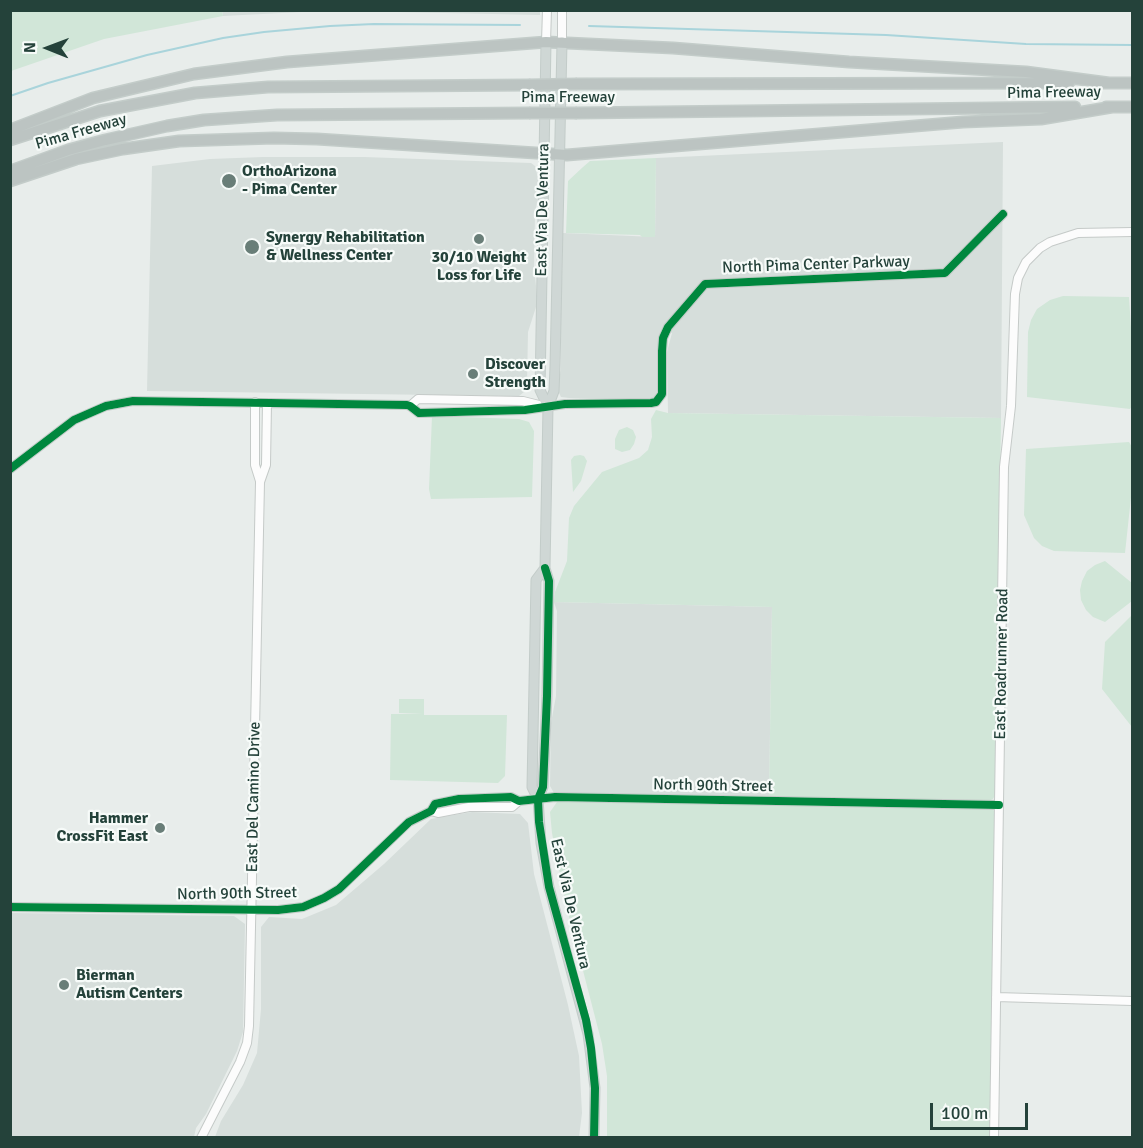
<!DOCTYPE html>
<html>
<head>
<meta charset="utf-8">
<style>
	body { margin:0 }
	#map { position:relative; width:1143px; height:1148px; overflow:hidden; background:#e8edeb; font-family:Signika,sans-serif }
	canvas { display:block }
	.frame { position:absolute; inset:0; border:12px solid #24423a; pointer-events:none }
	.north { position:absolute; left:18px; top:18px; width:60px; height:60px; -webkit-text-stroke:4px #f7fbf9; paint-order:stroke; rotate:271deg; font-size:16px; font-weight:700; line-height:24px; text-align:center; color:#24423a }
	.north::after { content:''; display:block; margin:auto; width:21px; height:27px; background:#24423a; clip-path:polygon(50% 0,100% 100%,50% 72%,0 100%) }
	.scale { position:absolute; left:930px; top:1103px; width:98px; height:27px; box-sizing:border-box; border:3px solid #24423a; border-top:0; padding-left:8px; font-size:18px; line-height:21px; white-space:nowrap; color:#24423a; -webkit-text-stroke:4px #f7fbf9; paint-order:stroke }
</style>
</head>
<body>
<div id="map">
<canvas width="1143" height="1148"></canvas>
<div class="frame"></div>
<div class="north">N</div>
<div class="scale">100 m</div>
</div>
<script>
const c = document.querySelector('canvas').getContext('2d');
c.lineJoin = 'round';
function paint(path, color) {
  c.fillStyle = color;
  c.fill(path, 'evenodd');
}
function toPath(rows) {
  const path = new Path2D();
  for (const r of rows) {
    path.moveTo(r[0], r[1]);
    for (let i = 2; i < r.length; i += 2) path.lineTo(r[i], r[i + 1]);
  }
  return path;
}
function stroke(path, color, width, dash) {
  c.strokeStyle = color;
  c.lineWidth = width;
  c.lineCap = dash ? 'butt' : 'round';
  c.setLineDash(dash || []);
  c.stroke(path);
}
function label(font, color, halo, rows, align = 'center') {
  c.font = font + ' Signika,sans-serif';
  c.lineWidth = 4.5;
  c.setLineDash([]);
  c.textBaseline = 'middle';
  c.strokeStyle = halo;
  c.fillStyle = color;
  for (const [text, x, y, turn = 0] of rows) {
    c.save();
    c.translate(x, y);
    c.rotate((+turn || 0) * Math.PI / 180);
    c.textAlign = isNaN(turn) ? turn : align;
    if (halo) c.strokeText(text, 0, 0);
    c.fillText(text, 0, 0);
    c.restore();
  }
}
const built = toPath([
	[540,10,540,15,349,11,349,10],
	[222,11,321,11,223,16],
	[1003,142,1001,418,668,413,667,352,672,333,661,330,657,351,658,390,658,395,653,400,569,398,561,397,559,393,558,384,561,369,561,344,559,335,559,312,562,283,563,233,655,237,656,158],
	[263,157,364,157,531,163,535,166,538,178,539,192,535,213,534,266,537,296,536,307,528,332,527,384,524,392,519,396,509,396,147,391,152,166,210,159],
	[554,602,772,607,769,797,554,793,550,786,551,723,556,696,557,611],
	[472,812,520,814,528,823,534,874,568,1005,579,1056,582,1113,579,1137,215,1137,221,1121,243,1085,257,1053,261,1009,261,927,269,917,302,919,336,905,384,864,431,819],
	[11,913,234,916,245,924,243,1032,237,1051,206,1114,196,1128,194,1137,11,1137]
]);
const green = toPath([
	[222,11,223,16,104,39,11,71,11,11],
	[656,158,655,237,642,237,640,235,566,233,568,181,583,167,590,161],
	[1063,296,1129,297,1132,343,1132,406,1130,409,1027,397,1028,332,1031,320,1037,309,1050,300],
	[656,410,668,413,1001,418,996,793,993,799,988,801,769,797,772,607,554,602,555,592,567,561,569,518,574,506,602,472,639,458,648,450,652,437,651,419],
	[432,416,519,419,529,422,534,431,532,497,431,499,429,489],
	[627,427,633,430,636,437,634,444,630,450,622,452,615,449,615,439,619,430],
	[1129,442,1132,447,1132,488,1125,553,1054,551,1042,546,1034,538,1024,515,1026,449],
	[580,455,584,456,587,461,581,481,573,492,571,460,574,456],
	[1105,561,1132,583,1132,601,1105,622,1093,617,1086,610,1081,600,1080,590,1082,581,1087,571,1095,565],
	[1132,615,1132,727,1102,689,1105,642],
	[399,699,424,699,424,715,507,715,505,776,498,783,390,780,391,714,423,714,399,713],
	[561,801,993,809,995,813,991,1137,607,1137,607,1076,602,1044,565,901,552,833,550,812,557,802]
]);
const stream = toPath([
	[589,26,886,35,1026,44,1132,45],
	[10,96,48,83,147,55,223,38,264,32,330,26,374,24,520,25]
]);
const minor = toPath([
	[562,10,562,42],
	[546,42,547,10],
	[255,402,255,465,260,481],
	[410,406,418,399,523,401,543,406],
	[10,469,74,420,106,406,133,401,407,405,410,406,419,413,525,410,565,404,651,403,656,402,662,394,662,351,663,338,668,327,705,284,945,273,1003,214],
	[431,811,438,813,469,807,512,807,519,801],
	[10,907,278,910,303,907,324,898,339,889,409,822,431,811,435,804,459,799,511,797,519,801,555,797,999,805],
	[996,997,1132,1001],
	[201,1138,240,1062,247,1043,249,1026,260,482,266,465,267,403],
	[994,1138,1004,467,1011,406,1015,294,1018,278,1026,262,1040,248,1050,242,1078,233,1132,232]
]);
const major = toPath([
	[546,42,540,390,548,407],
	[545,568,536,580,532,787,538,799,541,843,549,887,588,1034,595,1088,594,1138],
	[538,799,543,787,547,696,549,581,545,568,548,407,554,391,555,367,562,42]
]);
const highway = toPath([
	[1103,83,1132,83],
	[577,84,1069,83],
	[1106,107,1132,107],
	[577,113,1075,107],
	[10,130,93,98,194,74,287,62,546,42,673,48,849,62,1026,72,1109,83],
	[10,140,100,111,195,93,268,87,529,85],
	[10,171,68,150,105,140,167,126,204,120,277,115,529,113],
	[10,181,76,159,123,149,179,141,274,138,317,139,567,155,963,122,1041,119,1112,107]
]);
const highwayBridge = toPath([
	[529,85,577,84],
	[529,113,577,113]
]);
const cycleway = toPath([
	[10,469,74,420,106,406,133,401,407,405,410,406,419,413,525,410,565,404,651,403,656,402,662,394,662,351,663,338,668,327,705,284,945,273,1003,214],
	[545,568,549,581,547,696,543,787,538,799,539,822,549,887,586,1020,591,1048,595,1088,594,1138],
	[10,907,278,910,303,907,324,898,339,889,409,822,431,811,435,804,459,799,511,797,519,801,555,797,999,805]
]);
const markers = [
	[229,181,8,"#697e78"],
	[479,239,6,"#697e78"],
	[252,247,8,"#697e78"],
	[473,374,6,"#697e78"],
	[160,828,6,"#697e78"],
	[64,985,6,"#697e78"]
];
const streetNames = [
	["Pima Freeway",1054,93,-1],
	["Pima Freeway",568,98],
	["Pima Freeway",81,132,-16],
	["East Via De Ventura",543,210,-89],
	["North Pima Center Parkway",816,265,-2],
	["East Roadrunner Road",1002,664,-89],
	["North 90th Street",713,786,1],
	["East Del Camino Drive",254,797,-89],
	["North 90th Street",237,894,-1],
	["East Via De Ventura",570,904,77]
];
const poiNames = [
	["OrthoArizona",242,172],
	["- Pima Center",242,190],
	["Synergy Rehabilitation",266,238],
	["& Wellness Center",266,256],
	["30/10 Weight",479,258,"center"],
	["Loss for Life",479,276,"center"],
	["Discover",485,365],
	["Strength",485,383],
	["Hammer",148,819,"right"],
	["CrossFit East",148,837,"right"],
	["Bierman",76,976],
	["Autism Centers",76,994]
];
paint(built, '#d6dedb');
paint(green, '#d1e6d8');
stroke(stream, '#a9d4db', 2);
stroke(minor, '#c5cac8', 10);
stroke(major, '#c3ccc9', 11);
stroke(highway, '#c3ccc9', 13);
stroke(minor, '#fcfcfc', 8);
stroke(major, '#cfd7d5', 9);
stroke(highway, '#bcc4c2', 10);
stroke(highwayBridge, '#c3ccc9', 13, []);
stroke(highwayBridge, '#bcc4c2', 10);
stroke(cycleway, '#00873e', 8);
for (const [x, y, r, color] of markers) {
  const dot = new Path2D();
  dot.arc(x, y, r, 0, 2 * Math.PI);
  c.fillStyle = color;
  c.fill(dot);
  stroke(dot, '#f7fbf9', 2);
}
label('16px', '#24423a', '#f7fbf9', streetNames);
label('bold 16px', '#24423a', '#f7fbf9', poiNames, 'left');
</script>
</body>
</html>
